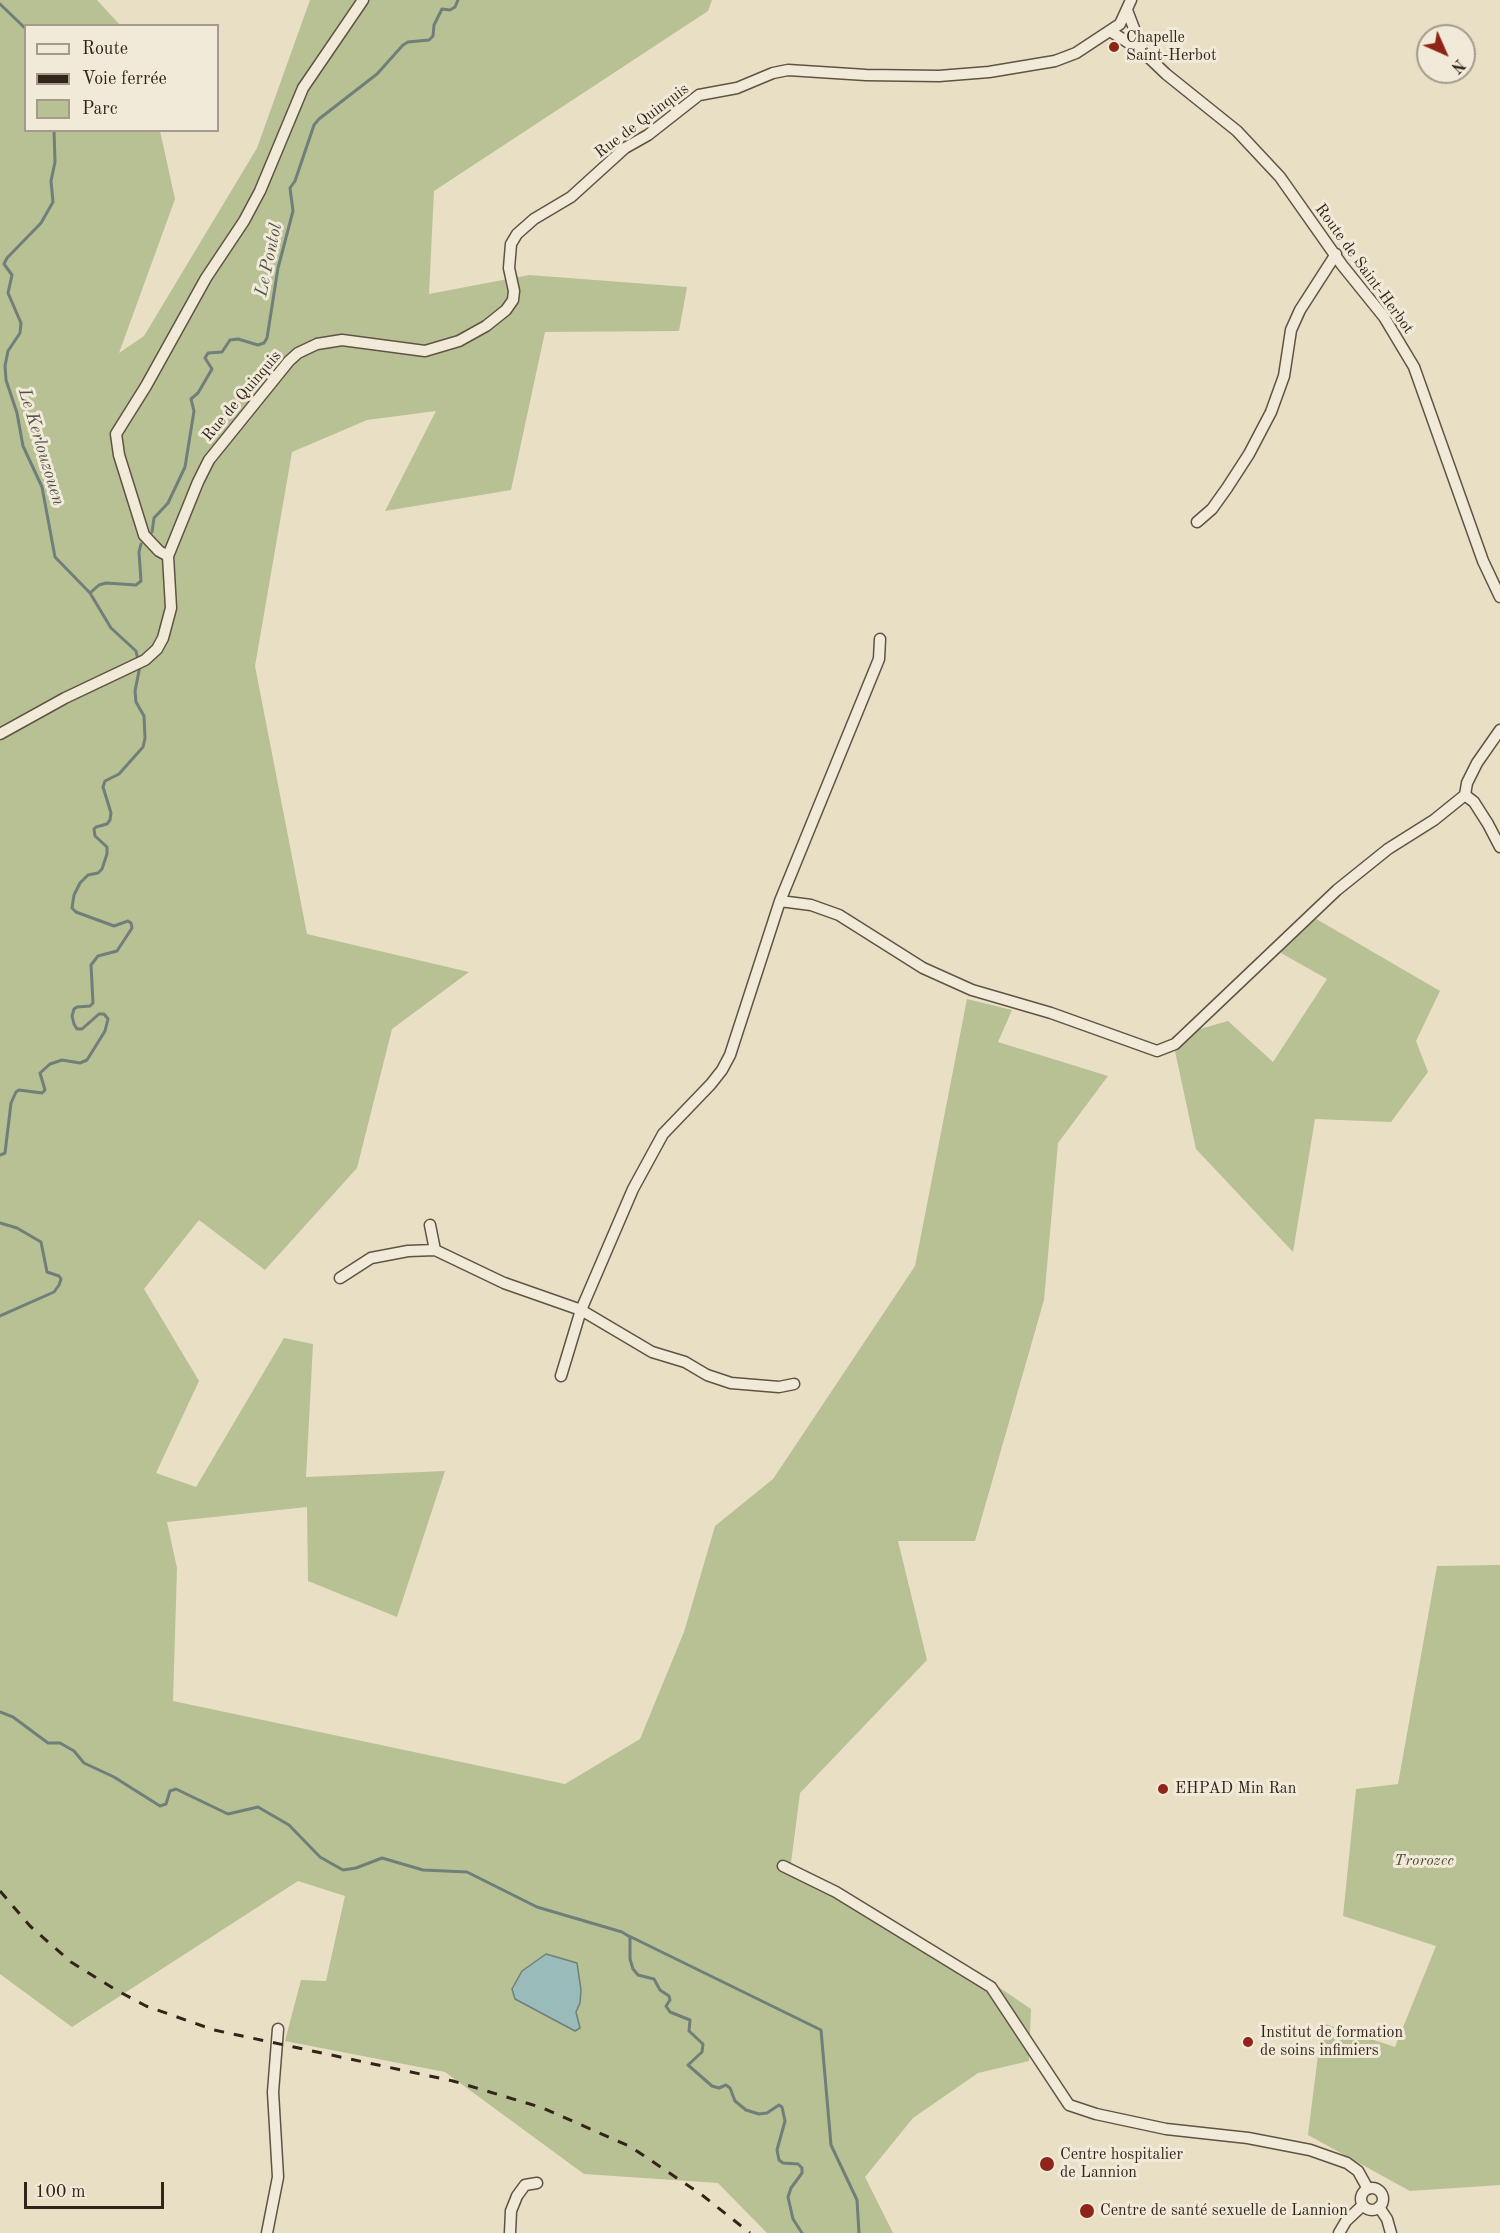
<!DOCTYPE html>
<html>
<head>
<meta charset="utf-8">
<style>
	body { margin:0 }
	#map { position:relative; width:1500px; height:2233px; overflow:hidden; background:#e9dfc4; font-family:"Old Standard TT",serif }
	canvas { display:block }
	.legend { position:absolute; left:24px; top:24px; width:195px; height:108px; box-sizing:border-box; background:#f1ead9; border:2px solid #a59b8c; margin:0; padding:8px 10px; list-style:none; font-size:18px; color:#332419 }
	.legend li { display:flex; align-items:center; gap:12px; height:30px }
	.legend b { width:30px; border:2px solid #a59b8c }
	.north { position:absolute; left:1416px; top:24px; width:60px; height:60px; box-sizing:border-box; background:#f1ead9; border:2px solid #a59b8c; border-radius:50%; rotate:135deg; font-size:16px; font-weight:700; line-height:24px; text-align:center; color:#332419 }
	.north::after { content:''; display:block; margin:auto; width:21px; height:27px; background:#8f2418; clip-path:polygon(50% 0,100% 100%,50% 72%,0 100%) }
	.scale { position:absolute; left:24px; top:2182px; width:140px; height:27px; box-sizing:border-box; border:3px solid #332419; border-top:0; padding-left:8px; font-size:18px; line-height:21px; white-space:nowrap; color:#332419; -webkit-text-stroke:4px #f1ead9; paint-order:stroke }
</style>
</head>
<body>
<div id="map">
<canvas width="1500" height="2233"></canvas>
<ul class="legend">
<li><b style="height:8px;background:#f1ead9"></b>Route</li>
<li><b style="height:8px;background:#332419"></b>Voie ferrée</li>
<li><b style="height:16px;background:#b7c194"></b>Parc</li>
</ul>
<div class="north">N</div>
<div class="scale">100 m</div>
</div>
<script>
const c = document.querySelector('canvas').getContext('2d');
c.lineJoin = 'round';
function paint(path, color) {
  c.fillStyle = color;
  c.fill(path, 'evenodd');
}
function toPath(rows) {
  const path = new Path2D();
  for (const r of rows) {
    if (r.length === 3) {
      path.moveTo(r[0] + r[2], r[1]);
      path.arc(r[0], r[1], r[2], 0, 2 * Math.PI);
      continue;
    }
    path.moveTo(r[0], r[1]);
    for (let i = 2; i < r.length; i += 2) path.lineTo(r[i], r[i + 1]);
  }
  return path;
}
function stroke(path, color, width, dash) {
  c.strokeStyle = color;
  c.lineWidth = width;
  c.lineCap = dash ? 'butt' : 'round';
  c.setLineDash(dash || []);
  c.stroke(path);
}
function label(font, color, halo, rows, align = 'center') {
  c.font = font + ' "Old Standard TT",serif';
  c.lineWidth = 6;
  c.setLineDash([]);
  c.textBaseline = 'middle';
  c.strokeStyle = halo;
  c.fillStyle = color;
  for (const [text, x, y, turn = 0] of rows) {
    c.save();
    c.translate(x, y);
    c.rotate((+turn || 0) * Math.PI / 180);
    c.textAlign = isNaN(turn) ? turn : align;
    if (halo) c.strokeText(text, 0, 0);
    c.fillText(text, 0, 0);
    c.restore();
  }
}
const green = toPath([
	[0,0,97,0,120,25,26,26,26,130,160,131,175,199,119,353,144,336,257,148,310,0,712,0,708,11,434,191,429,294,529,275,687,287,679,331,545,332,511,490,385,511,436,411,367,420,292,452,255,666,307,934,469,972,392,1029,357,1168,265,1270,199,1220,144,1289,199,1381,156,1473,196,1487,284,1338,313,1344,306,1477,445,1471,397,1617,308,1581,307,1507,167,1522,177,1568,173,1701,565,1784,640,1739,684,1632,715,1526,773,1479,915,1266,967,999,1012,1010,998,1042,1108,1076,1058,1143,1044,1300,975,1541,898,1541,927,1660,800,1793,791,1863,963,1963,1031,2009,1029,2061,978,2073,913,2118,865,2177,893,2233,767,2233,718,2183,584,2174,445,2072,285,2041,301,1980,326,1981,345,1896,298,1881,72,2027,0,1974],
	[1306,913,1440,991,1416,1041,1428,1072,1391,1122,1315,1119,1293,1252,1196,1149,1172,1037,1228,1021,1273,1062,1327,979,1281,953],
	[1500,1565,1500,2185,1410,2191,1308,2135,1322,2023,1395,2047,1436,1946,1343,1916,1356,1789,1398,1784,1437,1566]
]);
const water = toPath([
	[546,1954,577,1963,581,1990,580,2003,576,2012,580,2028,575,2031,515,1999,512,1989,522,1971,546,1954]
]);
const stream = toPath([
	[0,4,26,29],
	[54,130,55,162,51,181,53,202,41,223,7,258,4,264,12,275,8,293,21,323,20,333,8,351,5,366,6,380,17,413,23,446,42,487,55,557,90,593,111,628,136,651,138,660],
	[152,532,154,518,168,503,185,467,194,411,191,399,198,393,212,369,205,358,208,353,222,352,230,340,238,339,258,345,264,343,267,338,278,268,293,211,290,188,295,181,314,125,319,119,377,74,403,45,408,42,429,40,433,36,434,25,442,9,450,10,455,7,458,0],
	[90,593,99,585,106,583,136,585,141,581,139,552,141,544],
	[0,1155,5,1153,11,1103,16,1092,19,1090,42,1093,45,1090,40,1073,50,1064,62,1060,80,1063,87,1060,105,1031,108,1019,104,1014,99,1014,82,1029,77,1029,74,1024,72,1016,74,1009,77,1007,90,1006,93,1003,91,965,98,956,117,951,132,928,131,923,128,921,114,926,76,912,72,908,74,895,80,883,88,875,98,873,102,869,107,854,107,847,95,836,94,829,96,827,107,824,110,820,111,813,103,787,105,781,119,774,143,747,145,738,144,716,136,702,135,691,140,666],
	[0,1223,17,1228,41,1242,47,1272,59,1276,61,1279,59,1285,54,1292,0,1316],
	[0,1712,13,1717,48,1743,60,1743,74,1751,84,1763,114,1777,160,1806,166,1804,170,1791,176,1789,228,1814,258,1807,289,1825,320,1857,343,1870,356,1868,382,1858,423,1870,467,1872,537,1907,622,1932,630,1937,630,1959,633,1969,638,1975,654,1979,660,1990,669,1996,670,2000,666,2006,670,2012,690,2020,689,2031,703,2044,702,2052,688,2065,712,2086,719,2088,726,2085,730,2088,735,2101,746,2110,759,2114,767,2113,779,2105,782,2107,785,2121,777,2150,779,2160,783,2163,798,2164,802,2168,802,2173,791,2188,788,2197,793,2219,802,2233],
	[629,1936,821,2030,831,2145,857,2200,859,2233]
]);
const minor = toPath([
	[1127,10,1143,52,1166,74,1237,131,1280,177,1342,265,1384,317,1414,367,1483,561,1500,597],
	[1110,31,1143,52],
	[1197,522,1212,509,1227,488,1249,454,1271,412,1284,376,1291,330,1300,310,1336,254],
	[168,556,159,551,144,535,119,455,116,434,146,386,206,278,244,221,260,191,303,88,363,0],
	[0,734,65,698,145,660,157,649,163,638,171,608,168,556,198,482,209,460,289,361,298,353,317,344,342,340,425,351,459,341,486,326,506,310,513,300,514,291,509,268,511,244,517,234,534,219,571,197,625,148,648,135,699,95,737,88,773,73,788,70,866,75,939,76,989,72,1055,61,1076,53,1120,24,1131,0],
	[1465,795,1467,783,1477,763,1500,730],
	[1465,795,1474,802,1488,824,1500,847],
	[780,901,879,659,880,639],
	[430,1225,435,1250,504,1283,581,1310,652,1352,685,1362,707,1375,731,1383,779,1387,794,1384],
	[340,1278,371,1258,408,1251,435,1250],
	[561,1376,581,1310,633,1189,663,1134,711,1084,722,1070,730,1055,780,901,811,905,839,915,923,968,972,990,1051,1013,1157,1051,1175,1044,1337,890,1388,849,1434,820,1465,795],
	[783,1866,836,1892,991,1987,1069,2105,1096,2114,1166,2129,1248,2138,1310,2150,1347,2163,1358,2171,1368,2189],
	[1372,2199,11],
	[1379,2207,1387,2219,1391,2233],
	[267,2233,278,2177,273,2092,278,2029],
	[510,2233,511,2211,517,2196,525,2185,537,2183],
	[1339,2233,1346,2221,1363,2205]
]);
const rail = toPath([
	[0,1891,30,1926,71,1962,116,1990,146,2006,214,2030,453,2081,543,2108,631,2147,702,2195,750,2233]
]);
const markers = [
	[1114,47,6,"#8f2418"],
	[1163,1789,6,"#8f2418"],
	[1248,2042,6,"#8f2418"],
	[1047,2164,8,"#8f2418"],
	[1087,2211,8,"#8f2418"]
];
const poiNames = [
	["Chapelle",1126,38],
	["Saint-Herbot",1126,56],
	["EHPAD Min Ran",1175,1789],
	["Institut de formation",1260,2033],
	["de soins infimiers",1260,2051],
	["Centre hospitalier",1060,2155],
	["de Lannion",1060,2173],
	["Centre de santé sexuelle de Lannion",1100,2211]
];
const streetNames = [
	["Rue de Quinquis",642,121,-37],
	["Route de Saint-Herbot",1364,269,54],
	["Rue de Quinquis",242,396,-50]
];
const parkNames = [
	["Trorozec",1424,1861]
];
const waterNames = [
	["Le Pontol",269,260,-78],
	["Le Kerlouzouen",41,447,73]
];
paint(green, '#b7c194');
paint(water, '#99bcba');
stroke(water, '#707f7a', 1.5);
stroke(stream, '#707f7a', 3);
stroke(minor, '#605344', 13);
stroke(minor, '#f1ead9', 10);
stroke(rail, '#332419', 3, [10, 10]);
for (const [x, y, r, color] of markers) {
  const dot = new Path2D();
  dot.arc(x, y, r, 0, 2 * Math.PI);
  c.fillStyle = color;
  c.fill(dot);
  stroke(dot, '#f1ead9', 2);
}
label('16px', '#332419', '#f1ead9', poiNames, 'left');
label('16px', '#332419', '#f1ead9', streetNames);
label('italic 16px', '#544b38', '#f1ead9', parkNames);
label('italic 18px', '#525249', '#f1ead9', waterNames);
</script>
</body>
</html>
